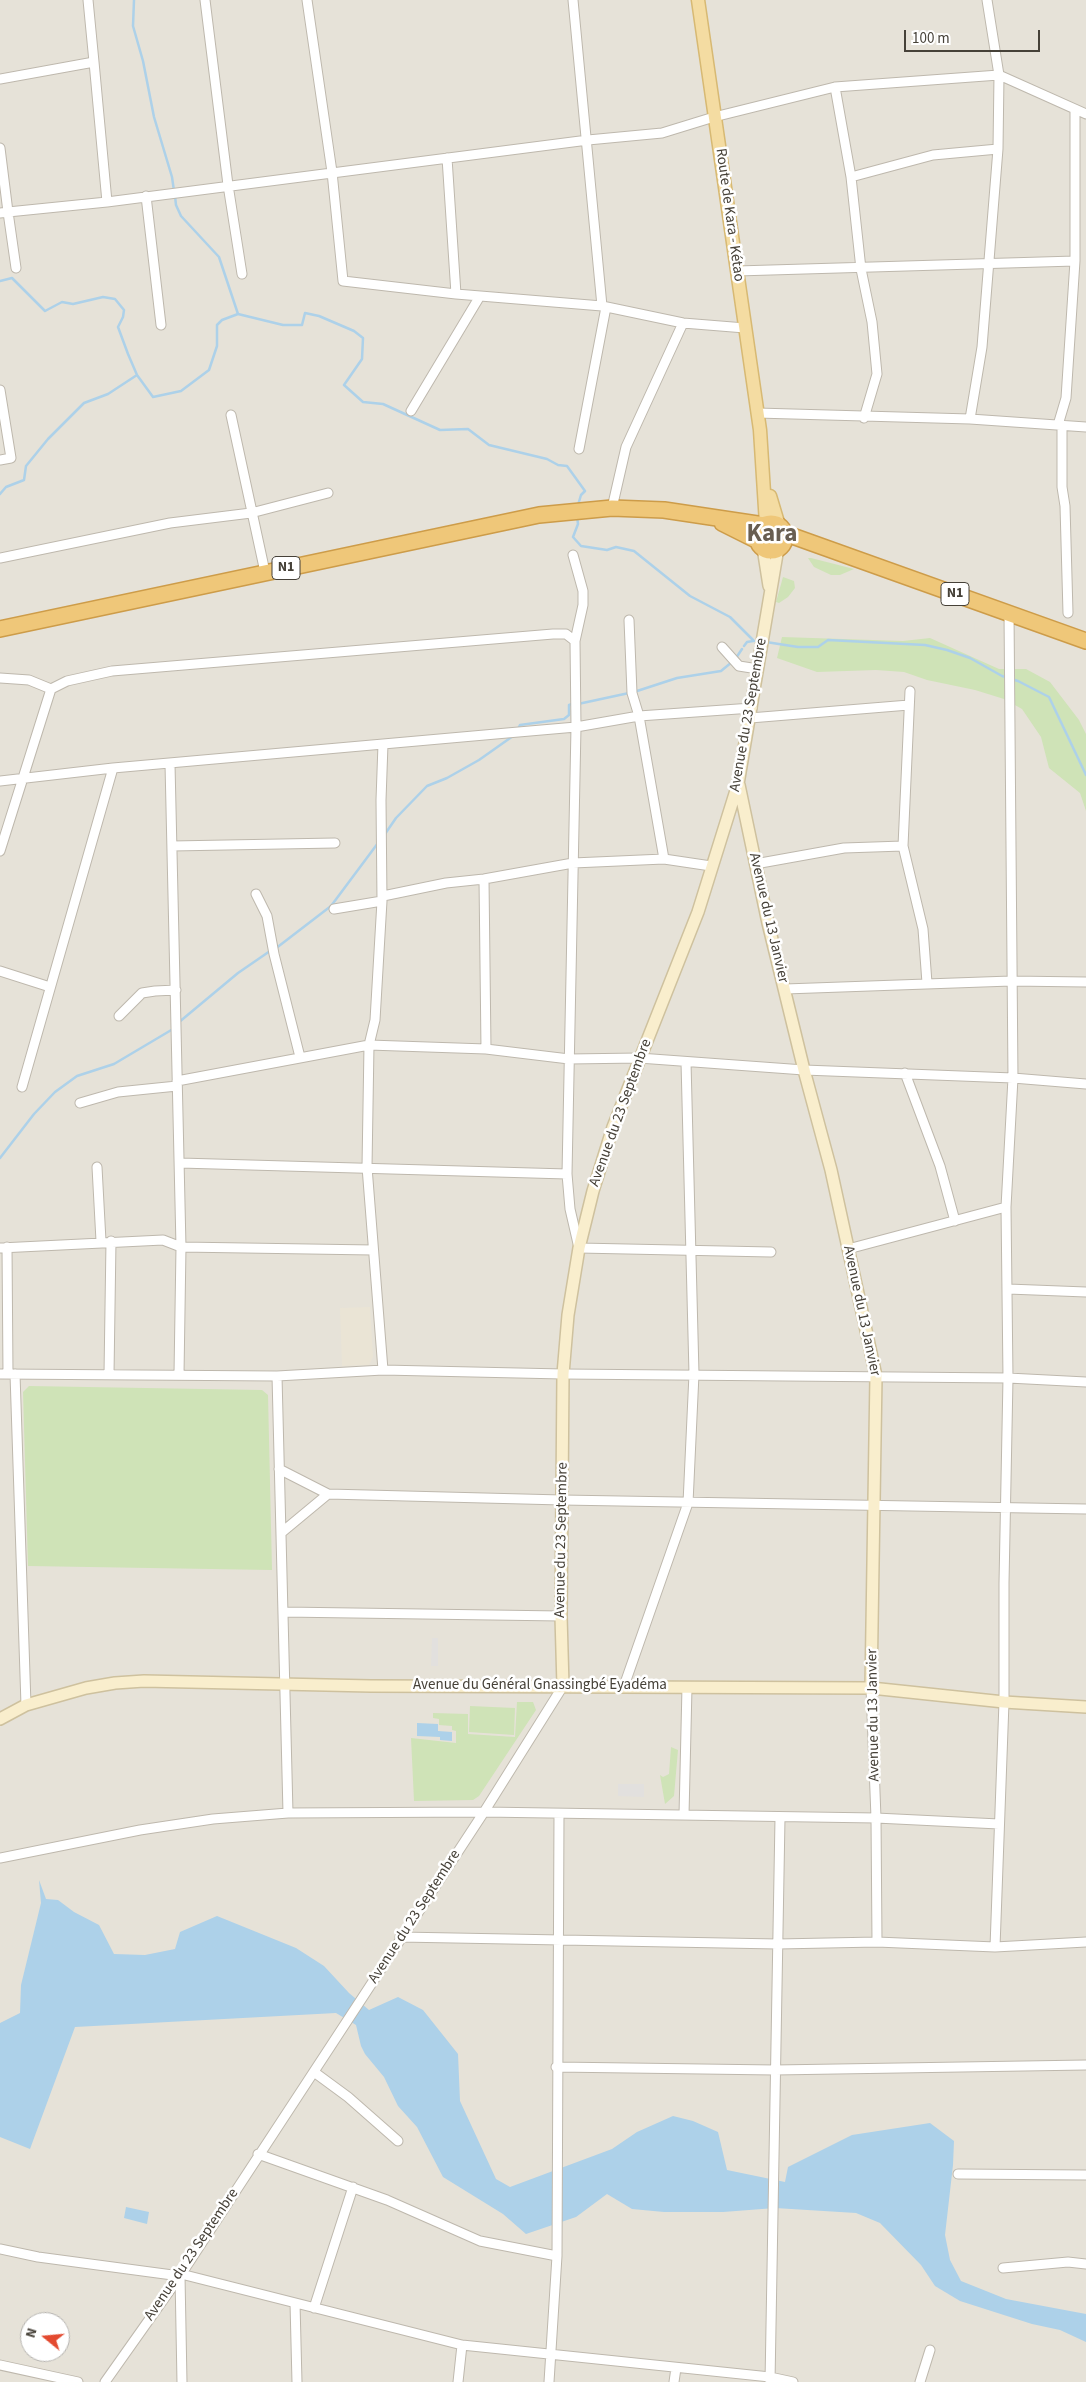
<!DOCTYPE html>
<html>
<head>
<meta charset="utf-8">
<style>
	body { margin:0 }
	#map { position:relative; width:1086px; height:2382px; overflow:hidden; background:#f3f0ea; font-family:"Source Sans 3",sans-serif }
	canvas { display:block }
	.north { position:absolute; left:20px; top:2312px; width:50px; height:50px; box-sizing:border-box; background:#fff; border:1px solid #b5b3af; border-radius:50%; rotate:287deg; font-size:14px; font-weight:700; line-height:20px; text-align:center; color:#464138 }
	.north::after { content:''; display:block; margin:auto; width:18px; height:22px; background:#e34a30; clip-path:polygon(50% 0,100% 100%,50% 72%,0 100%) }
	.scale { position:absolute; left:904px; top:30px; width:136px; height:22px; box-sizing:border-box; border:2px solid #464138; border-top:0; padding-left:6px; font-size:15px; line-height:18px; white-space:nowrap; color:#464138; -webkit-text-stroke:4px #fff; paint-order:stroke }
</style>
</head>
<body>
<div id="map">
<canvas width="1086" height="2382"></canvas>
<div class="north">N</div>
<div class="scale">100 m</div>
</div>
<script>
const c = document.querySelector('canvas').getContext('2d');
c.lineJoin = 'round';
function paint(path, color) {
  c.fillStyle = color;
  c.fill(path, 'evenodd');
}
function toPath(rows) {
  const path = new Path2D();
  for (const r of rows) {
    if (r.length === 3) {
      path.moveTo(r[0] + r[2], r[1]);
      path.arc(r[0], r[1], r[2], 0, 2 * Math.PI);
      continue;
    }
    path.moveTo(r[0], r[1]);
    for (let i = 2; i < r.length; i += 2) path.lineTo(r[i], r[i + 1]);
  }
  return path;
}
function stroke(path, color, width, dash) {
  c.strokeStyle = color;
  c.lineWidth = width;
  c.lineCap = dash ? 'butt' : 'round';
  c.setLineDash(dash || []);
  c.stroke(path);
}
function label(font, color, halo, rows, align = 'center') {
  c.font = font + ' "Source Sans 3",sans-serif';
  c.lineWidth = 5;
  c.setLineDash([]);
  c.textBaseline = 'middle';
  c.strokeStyle = halo;
  c.fillStyle = color;
  for (const [text, x, y, turn = 0] of rows) {
    c.save();
    c.translate(x, y);
    c.rotate((+turn || 0) * Math.PI / 180);
    c.textAlign = isNaN(turn) ? turn : align;
    if (halo) c.strokeText(text, 0, 0);
    c.fillText(text, 0, 0);
    c.restore();
  }
}
const residential = toPath([
	[0,0,1086,0,1086,2382,0,2382],
	[30,2322,60,2322,60,2352,30,2352]
]);
const education = toPath([
	[370,1307,373,1357,369,1365,342,1366,340,1308]
]);
const green = toPath([
	[808,558,811,558,854,569,840,575,831,575,814,567],
	[783,577,794,581,795,588,788,597,779,603,776,602],
	[782,637,903,641,930,638,999,669,1026,669,1050,682,1079,720,1086,734,1086,811,1080,793,1049,768,1041,737,1022,709,1004,699,975,690,927,680,904,672,876,670,817,672,777,658],
	[29,1386,262,1390,268,1395,272,1570,28,1566,23,1392],
	[517,1702,533,1702,536,1710,479,1796,473,1800,414,1801,411,1738,456,1743,456,1731,452,1730,452,1726,439,1725,439,1719,433,1718,433,1713,468,1714,468,1734,515,1737],
	[470,1706,515,1708,514,1735,469,1732],
	[671,1747,678,1750,674,1796,665,1804,660,1775,663,1777,669,1774]
]);
const parking = toPath([
	[432,1638,438,1638,438,1666,431,1666],
	[618,1784,644,1784,644,1797,618,1796]
]);
const water = toPath([
	[417,1723,438,1724,438,1731,452,1732,452,1741,440,1740,440,1737,417,1736],
	[39,1880,46,1899,58,1900,74,1912,99,1925,114,1954,145,1955,175,1949,180,1932,217,1916,296,1948,324,1966,349,1993,369,2010,398,1997,423,2010,458,2054,460,2101,496,2179,510,2187,612,2149,637,2132,673,2116,693,2121,718,2132,727,2170,785,2182,788,2167,852,2135,930,2123,954,2141,953,2165,945,2235,950,2260,961,2281,1006,2299,1086,2314,1086,2342,1060,2330,1032,2324,960,2301,935,2286,921,2265,880,2223,856,2213,775,2208,723,2212,664,2212,632,2209,607,2194,576,2217,526,2234,503,2214,443,2177,417,2127,398,2106,384,2077,365,2054,361,2046,356,2025,336,2013,75,2027,30,2149,0,2137,0,2023,20,2013,21,1985,41,1903],
	[126,2207,149,2212,147,2224,124,2218]
]);
const stream = toPath([
	[134,0,133,26,143,61,154,117,172,177,174,191],
	[175,196,176,205,181,216,219,257,238,314],
	[0,281,12,278,45,311,62,302,73,304,103,297,115,299,124,310,123,317,118,327,128,354,137,375,153,397,181,391,209,370,217,346,217,325,222,320,238,314,283,325,302,325,305,313,319,316,354,331,363,338,362,359,344,385,363,402,383,404,440,430,468,429,489,445,547,459,558,465,567,466,585,491,581,495,578,505],
	[0,494,6,487,24,480,26,466,48,439,84,403,108,394,137,375],
	[577,516,578,524,573,537,581,546,607,550,616,547,634,551,690,596,730,617,754,641],
	[766,642,798,647,818,647,828,640,925,645,947,650,970,658,1002,676,1018,681,1049,697,1086,775],
	[744,646,747,642,753,641],
	[736,658,742,649],
	[634,692,677,678,721,671,732,662],
	[578,704,629,693],
	[518,729,520,725,564,719,569,715,569,705,572,704],
	[385,834,396,818,427,786,447,778,479,760,513,736],
	[275,949,331,906,378,843],
	[178,1023,238,973,270,951],
	[0,1158,34,1114,55,1092,77,1076,114,1064,173,1029]
]);
const street = toPath([
	[205,0,228,185,242,274],
	[307,0,332,172,343,281,456,294,602,306],
	[573,0,602,306,683,323,745,328],
	[987,0,999,75,1086,114],
	[94,62,107,202],
	[0,79,94,62,88,0],
	[835,87,851,177,861,269,872,322,877,374,864,418],
	[0,148,8,212,0,213],
	[447,158,456,294],
	[851,177,933,155,998,149],
	[146,196,161,325],
	[16,268,8,212,107,202,588,140,662,133,714,117,835,87,999,75,998,149,982,347,970,419],
	[737,271,1075,261],
	[0,390,11,458,0,460],
	[411,411,480,296],
	[757,413,970,419,1086,427],
	[231,415,265,572],
	[1058,425,1066,398,1075,261,1075,110],
	[1062,427,1062,487,1065,506,1068,613],
	[579,449,606,307],
	[612,508,626,447,683,323],
	[573,555,583,591,583,605,575,641,576,727,567,1174,570,1209,579,1248,771,1252],
	[0,558,170,523,251,513,328,493],
	[629,620,632,693,639,716,664,859],
	[722,647,739,666,758,669],
	[0,678,29,680,51,689,67,681,112,671,553,634,566,634,575,641],
	[910,691,903,846,923,929,927,983],
	[750,718,909,705],
	[170,764,181,1247,179,1374],
	[0,781,113,768,507,733,576,727,639,716,752,708],
	[172,846,335,843],
	[0,851,51,689],
	[755,864,844,848,903,846],
	[484,879,486,1049],
	[256,894,267,916,274,954,300,1057],
	[383,896,446,883,484,879,573,863,664,859,711,866],
	[334,909,382,901],
	[0,971,50,987],
	[785,989,1011,981,1086,982],
	[119,1016,142,993,155,991,176,990],
	[905,1073,940,1166,955,1221],
	[177,1081,369,1045,486,1049,569,1059,639,1058,804,1070,1013,1078,1086,1084],
	[22,1087,113,768],
	[80,1103,118,1092,177,1086],
	[180,1163,567,1174],
	[97,1167,101,1241],
	[7,1247,8,1374],
	[0,1248,163,1240,181,1247,373,1250],
	[848,1249,1006,1207],
	[1008,1289,1086,1292],
	[383,1370,367,1167,369,1045,375,1020,382,901,381,800,383,744],
	[0,1374,277,1376,383,1370,563,1374,1008,1378,1086,1382],
	[15,1374,26,1705],
	[109,1374,111,1241],
	[277,1376,288,1813],
	[279,1469,328,1494,562,1500,1086,1509],
	[281,1533,328,1494],
	[284,1612,561,1616],
	[624,1686,688,1503,694,1374,686,1062],
	[871,1688,876,1818,877,1942],
	[684,1815,687,1687],
	[0,1858,140,1830,213,1819,288,1813,484,1812,876,1818,999,1824],
	[400,1937,778,1944,877,1942,995,1947,1086,1942],
	[995,1947,1004,1702,1004,1583,1008,1378,1006,1207,1013,1078,1009,613],
	[556,2067,775,2070,1086,2065],
	[314,2072,348,2097,398,2141],
	[258,2154,387,2200,480,2241,557,2256],
	[958,2174,1086,2175],
	[0,2249,38,2257,180,2276,182,2382],
	[1003,2268,1068,2262,1086,2264],
	[181,2274,462,2345,770,2377,793,2382],
	[295,2303,297,2382],
	[314,2308,353,2187],
	[0,2365,78,2382],
	[105,2382,180,2276,484,1812,563,1686],
	[458,2382,462,2345],
	[549,2382,557,2256,559,1814],
	[674,2382,676,2368],
	[770,2382,780,1818],
	[920,2382,930,2350]
]);
const secondary = toPath([
	[763,548,769,586],
	[739,785,768,923,804,1070,831,1170,876,1376,871,1688],
	[563,1686,561,1616,563,1374,568,1315,579,1248,593,1191,613,1127,698,912,738,784,778,548],
	[0,1719,26,1705,86,1688,115,1683,144,1681,371,1686,871,1688,1004,1702,1086,1707]
]);
const primary = toPath([
	[698,0,760,430,766,524],
	[770,496,779,526]
]);
const highway = toPath([
	[722,523,758,541],
	[771,537,14],
	[784,533,1086,641],
	[0,629,539,515,612,508,664,510,764,525]
]);
const shields = [
	[286,568,28],
	[955,594,28]
];
const shieldNames = [
	["N1",286,568],
	["N1",955,594]
];
const streetNames = [
	["Route de Kara - Kétao",729,215,82],
	["Avenue du 23 Septembre",749,715,-80],
	["Avenue du 13 Janvier",768,918,77],
	["Avenue du 23 Septembre",621,1113,-70],
	["Avenue du 13 Janvier",861,1311,78],
	["Avenue du 23 Septembre",562,1540,-89],
	["Avenue du Général Gnassingbé Eyadéma",540,1686],
	["Avenue du 13 Janvier",874,1715,-91],
	["Avenue du 23 Septembre",415,1917,-57],
	["Avenue du 23 Septembre",192,2255,-56]
];
const townNames = [
	["Kara",772,536]
];
paint(residential, '#e6e2d8');
paint(education, '#eae4d5');
paint(green, '#cfe3b7');
paint(parking, '#e2e0de');
paint(water, '#add1e9');
stroke(stream, '#add1e9', 2.5);
stroke(street, '#beb8ad', 11);
stroke(secondary, '#cec19e', 14);
stroke(primary, '#d7b973', 15);
stroke(highway, '#cd9c49', 18);
stroke(street, '#fff', 9);
stroke(secondary, '#f9eecd', 11);
stroke(primary, '#f4dca2', 12);
stroke(highway, '#efc779', 15);
for (const [x, y, w] of shields) {
  const box = new Path2D();
  box.roundRect(x - w / 2, y - 11.5, w, 23, 4);
  c.fillStyle = '#fff';
  c.fill(box);
  stroke(box, '#464138', 1);
}
label('bold 14px', '#464138', null, shieldNames);
label('15px', '#464138', '#fff', streetNames);
label('bold 25px', '#685e51', '#fff', townNames);
</script>
</body>
</html>
